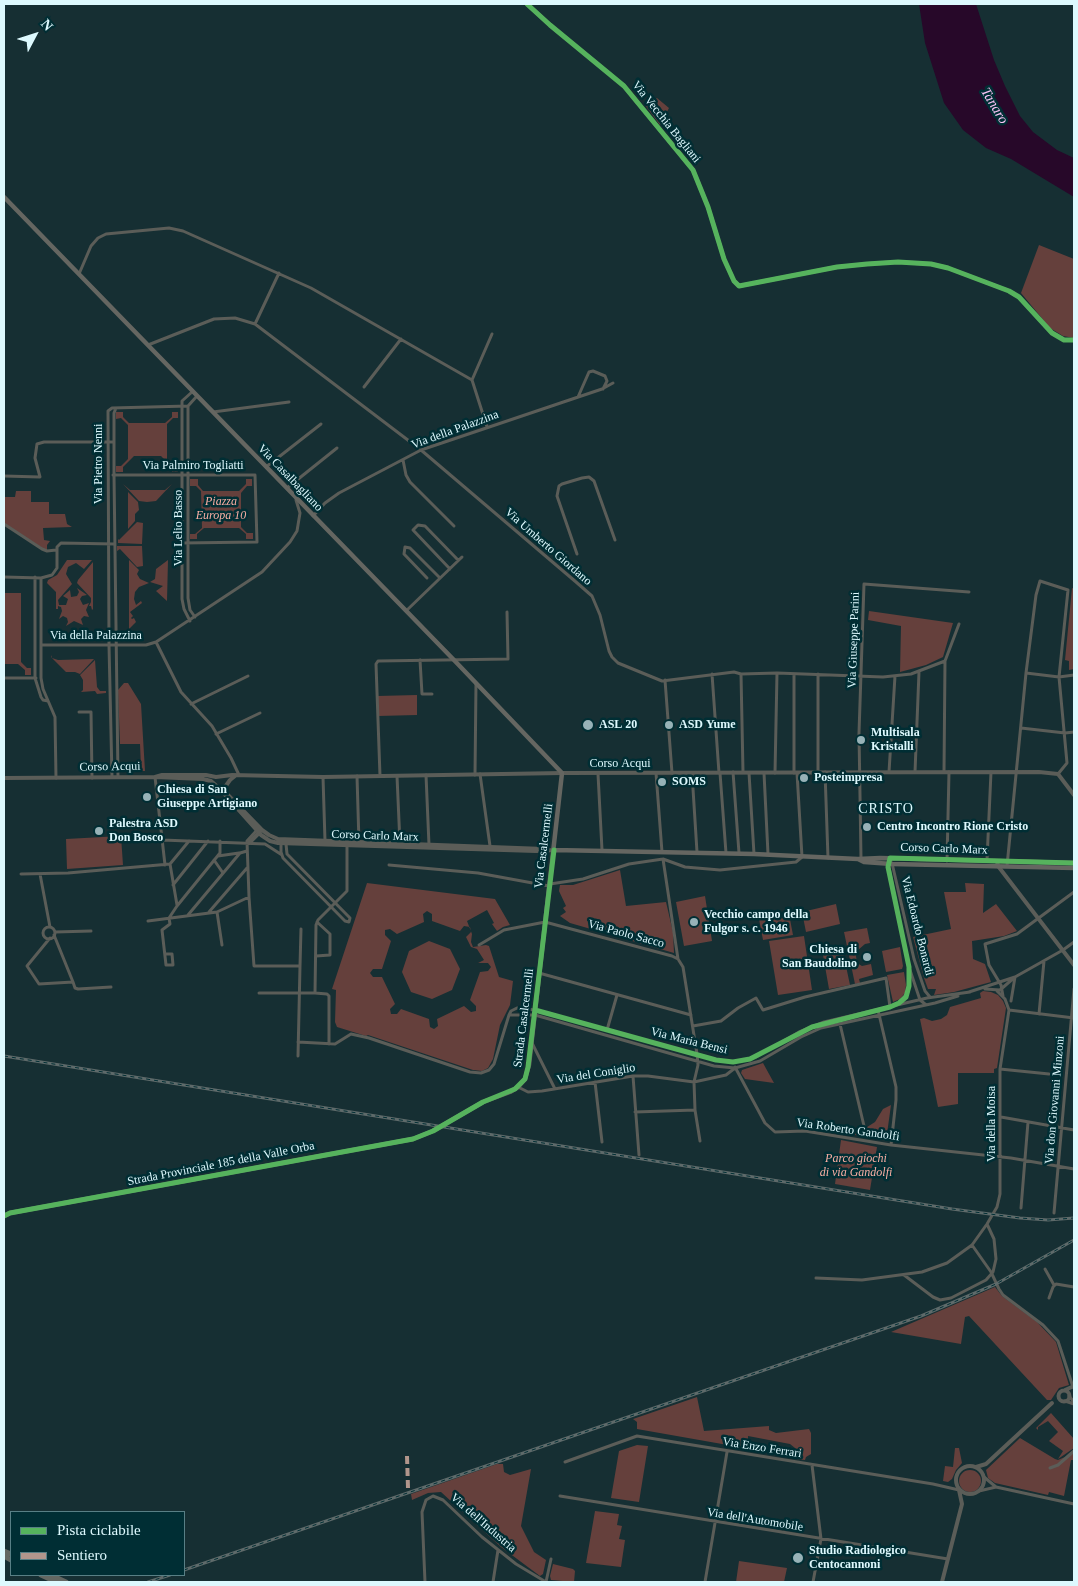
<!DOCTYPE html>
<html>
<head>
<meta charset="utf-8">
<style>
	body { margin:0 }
	#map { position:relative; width:1078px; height:1586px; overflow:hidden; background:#162f33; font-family:Georgia,serif }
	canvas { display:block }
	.frame { position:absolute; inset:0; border:5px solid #ddf9fe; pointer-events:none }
	.legend { position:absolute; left:10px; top:1511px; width:175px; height:65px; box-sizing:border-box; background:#002e34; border:1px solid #587f85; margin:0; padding:6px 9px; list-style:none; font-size:15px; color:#ddf9fe }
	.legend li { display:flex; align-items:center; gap:10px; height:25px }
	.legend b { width:25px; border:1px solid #587f85 }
	.north { position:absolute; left:10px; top:10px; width:50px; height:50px; -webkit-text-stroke:4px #002e34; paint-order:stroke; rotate:50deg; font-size:14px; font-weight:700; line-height:20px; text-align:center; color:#ddf9fe }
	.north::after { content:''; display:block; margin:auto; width:18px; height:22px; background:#ddf9fe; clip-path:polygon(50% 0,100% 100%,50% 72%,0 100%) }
</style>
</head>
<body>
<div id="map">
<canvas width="1078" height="1586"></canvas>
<div class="frame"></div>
<ul class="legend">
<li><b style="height:6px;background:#56b35d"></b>Pista ciclabile</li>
<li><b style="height:6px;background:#b2968c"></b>Sentiero</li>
</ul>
<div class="north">N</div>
</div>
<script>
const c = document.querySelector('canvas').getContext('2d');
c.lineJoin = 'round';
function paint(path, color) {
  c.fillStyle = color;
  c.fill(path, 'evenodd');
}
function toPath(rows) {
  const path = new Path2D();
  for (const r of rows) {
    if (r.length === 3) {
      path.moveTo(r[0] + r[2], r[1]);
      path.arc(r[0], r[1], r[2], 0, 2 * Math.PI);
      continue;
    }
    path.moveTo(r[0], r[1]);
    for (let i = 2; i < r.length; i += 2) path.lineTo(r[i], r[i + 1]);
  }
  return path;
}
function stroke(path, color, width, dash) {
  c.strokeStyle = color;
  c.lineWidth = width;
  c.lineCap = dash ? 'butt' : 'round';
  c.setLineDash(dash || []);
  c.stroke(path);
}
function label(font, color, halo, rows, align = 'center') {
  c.font = font + ' Georgia,serif';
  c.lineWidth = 5;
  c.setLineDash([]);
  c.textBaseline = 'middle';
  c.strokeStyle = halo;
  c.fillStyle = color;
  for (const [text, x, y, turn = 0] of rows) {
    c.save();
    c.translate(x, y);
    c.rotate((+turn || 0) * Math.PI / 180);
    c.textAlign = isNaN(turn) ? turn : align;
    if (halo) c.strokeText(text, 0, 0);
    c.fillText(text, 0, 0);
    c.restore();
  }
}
const green = toPath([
	[657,98,669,108,660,125,645,105],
	[1039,245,1074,259,1074,338,1063,336,1050,328,1021,293],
	[116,412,123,412,123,417,129,423,165,423,172,417,172,412,178,412,178,418,173,418,167,424,167,459,173,465,178,465,178,472,172,472,172,467,161,456,134,456,123,467,123,472,116,472,116,466,121,466,128,459,128,425,121,418,116,419],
	[190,479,198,479,198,485,203,491,239,491,246,484,246,479,252,479,252,486,247,486,241,493,241,527,247,533,253,533,253,539,246,539,246,534,239,528,204,528,197,534,197,539,190,539,190,534,195,534,202,528,201,491,196,486,190,486],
	[123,484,130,490,165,490,172,484,156,501,147,502,139,501],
	[16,491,31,491,31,502,49,502,49,514,65,514,67,524,72,527,43,528,44,540,50,541,47,545,47,551,4,524,4,497,15,497],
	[128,492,138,502,139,510,135,514,135,521,128,529],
	[137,522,143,523,142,544,118,543,118,539,119,540],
	[117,546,142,546,143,566,137,567,120,549,117,551],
	[67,560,92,560,84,569,76,563,68,567,66,574,72,584,58,600,59,605,66,605,68,599,63,596,70,590,71,597,77,596,79,592,77,588,87,595,82,596,80,599,83,605,89,603,86,610,89,617,84,616,81,619,83,625,74,621,66,626,68,622,67,618,63,616,59,619,62,611,61,607,58,606,58,609,56,609,56,592,47,583,48,580,57,575],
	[129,560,139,570,137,574,140,579,149,583,139,587,135,592,134,599,136,605,141,601,142,603,130,612,133,616,131,618,132,619,134,618,136,622,129,629],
	[168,560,167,601,156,591,163,586,150,582,155,579,156,569],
	[93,562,93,609,92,610,91,606,89,606,91,602,91,598,77,583,78,580],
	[1072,588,1074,589,1074,669,1069,670,1069,661,1065,660],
	[4,593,21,593,21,662,27,668,31,668,31,675,25,675,25,670,18,664,4,664],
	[869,611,953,623,943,657,926,665,900,672,901,626,868,620],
	[51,655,52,658,58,660,94,659,80,674,75,672,66,672,51,657],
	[95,660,97,687,100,691,106,691,106,693,97,694,95,691,81,692,83,690,83,680,80,675],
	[124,683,128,683,141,704,145,771,142,771,141,768,140,744,120,744,118,690],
	[417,695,417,715,378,716,377,696],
	[121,836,123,865,67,869,66,839],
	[620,870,626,906,666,902,673,932,674,953,570,923,560,916,566,912,563,908,566,906,559,891,560,885,573,885],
	[367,883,495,899,510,925,503,927,497,931,492,924,494,923,487,910,467,921,472,934,471,942,473,947,486,945,489,946,499,977,513,981,510,1005,500,1025,493,1059,488,1068,482,1071,473,1070,368,1035,366,1036,337,1027,335,1022,336,990,332,989],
	[427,911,432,914,432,921,460,931,464,926,470,927,471,932,466,937,471,947,477,949,484,960,478,963,488,963,491,967,488,971,480,972,470,1000,476,1006,476,1011,471,1012,464,1006,437,1019,438,1026,434,1029,430,1027,429,1019,401,1009,397,1014,391,1014,390,1009,395,1004,382,977,373,977,370,973,373,969,382,969,391,941,385,935,385,930,390,929,397,934,424,922,423,914],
	[965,883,984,884,983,913,996,904,1017,931,1004,936,972,941,973,959,985,964,991,982,954,992,934,995,936,989,928,989,924,978,913,937,951,929,944,892,966,892],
	[705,896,712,941,684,946,676,902],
	[836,904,840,924,806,932,802,912],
	[789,914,793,935,763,940,759,919],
	[867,928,870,943,865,944,858,950,856,956,857,963,862,966,871,964,873,975,859,979,860,983,855,984,844,932],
	[804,936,812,990,778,995,769,941],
	[429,941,450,949,460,969,452,990,432,999,411,992,402,972,409,951],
	[900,947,903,966,902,969,886,972,882,951],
	[843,952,850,985,829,989,823,955],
	[904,972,906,985,905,993,900,999,893,1002,887,975],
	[983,991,991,992,998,995,1003,1001,1006,1008,997,1068,994,1069,994,1073,958,1073,958,1104,938,1107,920,1019,924,1018,932,1021,941,1019,947,1015,950,1007,981,998,980,993],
	[763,1063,774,1083,745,1079,741,1073,742,1070],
	[891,1105,886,1141,851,1134,864,1129,875,1122,883,1109],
	[841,1140,877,1147,870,1190,835,1184],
	[995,1287,1002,1296,1037,1322,1056,1342,1069,1385,1059,1388,1051,1400,1047,1400,969,1316,965,1317,961,1344,891,1332],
	[697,1397,704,1431,769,1426,769,1430,776,1433,809,1429,811,1433,811,1454,806,1457,805,1460,796,1459,800,1455,800,1452,790,1444,748,1436,748,1439,742,1441,741,1446,739,1447,637,1429,637,1422,633,1419],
	[1051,1413,1074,1439,1074,1448,1058,1459,1063,1451,1049,1441,1058,1432,1048,1421,1038,1427,1038,1430,1036,1428],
	[1020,1438,1055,1459,1058,1460,1065,1457,1074,1449,1074,1460,1071,1460,1064,1496,1049,1492,1048,1495,995,1483,988,1478,986,1470],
	[637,1445,648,1446,639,1502,611,1498,619,1451],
	[955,1448,959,1448,962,1463,956,1470,952,1479,948,1482,943,1481,945,1466,953,1467],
	[497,1464,503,1464,504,1472,510,1475,531,1469,521,1526,534,1552,546,1560,543,1574,540,1576,501,1547,441,1492,428,1493,412,1500,411,1494],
	[970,1481,11],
	[595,1511,619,1514,617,1525,622,1526,619,1539,625,1540,621,1567,586,1563],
	[739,1561,787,1568,784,1582,736,1582],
	[553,1564,573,1569,575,1571,574,1582,551,1580,550,1576]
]);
const water = toPath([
	[919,4,976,4,994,60,1005,86,1020,116,1033,132,1057,150,1074,158,1074,197,1011,159,986,148,963,130,944,103,925,43]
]);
const minor = toPath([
	[79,274,91,246,98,238,106,234,169,228,183,231,311,288,472,380,487,427],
	[255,324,279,273],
	[148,345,214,319,235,318,255,324,421,450,576,582,592,596,600,615,609,651,612,657,618,663,662,681,734,672,741,674,777,673,883,677,911,674,945,661,959,624],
	[472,380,492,334],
	[364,387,401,339],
	[578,397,589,372,593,371,605,376,607,381,603,389],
	[116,408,114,413,114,475,118,777],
	[213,412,289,402],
	[403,460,406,475,410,482,454,526],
	[266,467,321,424],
	[113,475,255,475,257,542,182,543],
	[4,476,40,477,35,458,37,444,44,442,114,442],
	[287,488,337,448],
	[313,516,325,503,339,493,421,450,602,389,613,383],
	[4,524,42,549,47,551,56,550],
	[577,554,557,496,559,486,562,484,582,478,589,477,594,481,615,540],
	[450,569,413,530,418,525,425,526,458,560],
	[4,577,41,578,52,575,57,568,57,547,61,543,114,544],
	[35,577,35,678,41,697,43,700,48,701],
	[41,578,41,678,43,689,55,717,56,778],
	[427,578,404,554,405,547,410,548,440,578],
	[406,611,462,557],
	[195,617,190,610,188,598,188,406,197,396],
	[190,621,184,609,182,599,182,401,192,392],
	[156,642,181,692,212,726,231,758,239,775],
	[41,645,146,645,156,642,262,572,290,542,297,531,300,513,296,500],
	[420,660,422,694,432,694],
	[1026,673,1059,677,1074,675],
	[712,674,719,773],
	[741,674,743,772],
	[794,674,794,773],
	[818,674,818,772],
	[4,678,36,678],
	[665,680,672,773],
	[191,704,248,676],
	[79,712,91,712,92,778],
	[1021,728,1065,733,1074,732],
	[216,734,260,713],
	[733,772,739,853],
	[825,772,828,858],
	[889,772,895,676],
	[915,772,919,672],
	[944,772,945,661],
	[656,773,662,852],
	[692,773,697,852],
	[720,773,726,853],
	[749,773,754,854],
	[764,773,768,854],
	[775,773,777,673],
	[480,774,490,846],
	[598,774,602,850],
	[426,775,429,845],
	[475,775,476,683],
	[357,776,359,843],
	[380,776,376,664,378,661,508,659,507,612],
	[397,776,400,844],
	[112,777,109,645,108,411,112,408,188,406],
	[155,777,165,865],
	[323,777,325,841],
	[162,840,265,844,282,855],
	[281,844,281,852,283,858,345,921,349,922,350,918,287,854,286,844],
	[218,856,239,853],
	[861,858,859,733,864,584,969,592],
	[663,859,678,959],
	[214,860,223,873],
	[987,860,991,772],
	[947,861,949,772],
	[888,863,909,967,908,992,899,1003],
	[892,863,914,959,925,991,930,997],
	[170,864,177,905],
	[170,864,189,841],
	[389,865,478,873,549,886],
	[1007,866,1026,673,1036,595,1040,581,1068,590,1059,677,1067,763,1058,774],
	[21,874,68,873,170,864],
	[40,874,50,927],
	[550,884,583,879,629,864,663,859,685,867,720,870,796,862,802,857,797,773],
	[173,885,208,841],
	[249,897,254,966,300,966,298,1056],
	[209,912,247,868],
	[217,912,222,945],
	[188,915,240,853,247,851],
	[148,921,217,912,249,897,247,841,257,830],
	[49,933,6],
	[55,932,91,931],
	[50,938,27,966,39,984,73,982,54,935],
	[479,945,504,930,545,922,672,956,678,959,683,967,697,1054,698,1065,694,1082,695,1110,700,1141],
	[165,954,172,954,173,965,166,965,162,930,170,924,169,918,177,906,220,853,220,841],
	[316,956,330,955,330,934,317,922],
	[300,966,301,929],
	[910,970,920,1000,925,1004],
	[539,973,691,1015],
	[73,982,75,988,78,989,111,987],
	[985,989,1000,990,1015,977,1063,950,1074,942],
	[969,992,1015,977],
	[259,993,315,993],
	[1003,996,1001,985,989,965,985,944,1017,934,1074,892],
	[1011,1001,1015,977],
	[878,1010,896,1087,896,1100,891,1145],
	[1009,1010,1074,1018],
	[1039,1014,1044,961],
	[510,1015,535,1015,714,1066,735,1068,760,1061,801,1037,821,1028,935,1003,958,996],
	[840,1024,864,1126],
	[693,1026,721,1021,738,1008,756,998,763,1010,805,997,886,978,890,1007],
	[607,1030,617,995],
	[298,1042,335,1044,351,1034,369,1038,470,1072,481,1073,489,1070,494,1064,509,1015,511,1011,517,1008,535,1010,716,1060,735,1062,756,1057,799,1032,824,1022,927,998,970,992],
	[532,1043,555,1089],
	[329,1044,329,996,327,994,315,993,316,925,318,920,347,891,347,845],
	[735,1067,765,1123,775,1132,805,1131,891,1145,1011,1158,1074,1169],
	[1000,1069,1049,1074],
	[633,1076,639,1155],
	[595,1082,602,1142],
	[518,1087,528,1092,542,1091,633,1076,648,1076,694,1082,726,1075,735,1068],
	[635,1112,695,1110],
	[1001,1117,1074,1130],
	[1021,1208,1028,1122],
	[1054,1213,1074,989],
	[972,1245,991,1272,999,1289,1003,1295,1043,1325,1058,1341,1073,1387],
	[1045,1269,1054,1285],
	[904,1275,933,1297,940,1300,951,1298,986,1280,993,1272,996,1259,994,1239,987,1224],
	[816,1278,862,1280,922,1272,947,1263,972,1245,987,1224,997,1207,1000,1194,1000,1069,1009,1010,1005,999,997,991],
	[1049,1298,1053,1287,1056,1284,1074,1287],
	[1069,1396,1074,1402],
	[1065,1401,1074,1404],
	[565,1462,637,1436,933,1484,959,1490],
	[812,1465,821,1539,813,1582],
	[1050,1468,1058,1465,1074,1451],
	[996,1487,1074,1504],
	[979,1491,996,1487,984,1477],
	[560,1496,948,1559],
	[425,1582,422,1512,426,1500,433,1496,443,1500,482,1537,516,1564,546,1582],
	[493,1582,498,1550],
	[546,1582,551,1559],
	[705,1582,727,1452]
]);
const tertiary = toPath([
	[527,4,550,25,624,86,693,170,708,207,724,259,734,281,739,286,837,267,867,264,898,262,931,264,948,268,1009,291,1019,297,1052,333,1064,340,1074,340],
	[155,777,162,775,206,775,216,777,232,775,323,777,562,773,1039,772,1058,774,1074,795],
	[4,778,155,777,203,779,211,781,220,789],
	[225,787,227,794,262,830,269,835,278,839,544,849],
	[225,787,230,780,235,776],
	[219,788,261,835,270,841,278,843,536,851,554,850],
	[249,843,260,832],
	[997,861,998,866,1074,965],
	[1065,1390,1074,1386],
	[1064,1396,5.5],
	[970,1480,14],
	[976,1467,986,1464,1052,1403],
	[942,1582,962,1504,959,1490]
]);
const secondary = toPath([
	[4,197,453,659,562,773,529,1065,525,1079,518,1087,510,1092,483,1102,433,1131,413,1139,10,1213,4,1216],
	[554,850,754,854,858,859,880,858,1074,863],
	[858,859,864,862,892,864,1074,868]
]);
const trunk = toPath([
	[4,1551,11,1554],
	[4,1556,11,1560],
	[41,1575,56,1582],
	[51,1575,66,1582]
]);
const rail = toPath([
	[4,1056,952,1209,1020,1218,1048,1220,1074,1218],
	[184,1570,921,1316,996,1284,1074,1240],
	[148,1582,170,1575]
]);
const quiet = toPath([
	[407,1456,408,1488]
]);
const cycleway = toPath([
	[527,4,550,25,624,86,693,170,708,207,724,259,734,281,739,286,837,267,867,264,898,262,931,264,948,268,1009,291,1019,297,1052,333,1064,340,1074,340],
	[535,1010,716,1060,733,1062,750,1059,812,1027,890,1007,899,1003,906,997,909,986,909,967,888,867,890,858,1074,863],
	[4,1216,10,1213,413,1139,433,1131,483,1102,515,1089,525,1079,528,1067,554,850]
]);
const markers = [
	[588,725,6,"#97b2b7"],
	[669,725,5,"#97b2b7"],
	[861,740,5,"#97b2b7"],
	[804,778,5,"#97b2b7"],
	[662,782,5,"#97b2b7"],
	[147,797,5,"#97b2b7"],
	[867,827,5,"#97b2b7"],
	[99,831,5,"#97b2b7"],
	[694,922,5,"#97b2b7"],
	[867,957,5,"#97b2b7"],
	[798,1558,6,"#97b2b7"]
];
const streetNames = [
	["Via Vecchia Bagliani",666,122,51],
	["Via della Palazzina",455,430,-20],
	["Via Pietro Nenni",99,464,-90],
	["Via Palmiro Togliatti",193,466],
	["Via Casalbagliano",290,478,46],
	["Via Lelio Basso",179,528,-90],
	["Via Umberto Giordano",548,547,41],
	["Via della Palazzina",96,636],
	["Via Giuseppe Parini",854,640,-88],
	["Corso Acqui",620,764],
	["Corso Acqui",110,767,-1],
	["Corso Carlo Marx",375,836,2],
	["Via Casalcermelli",544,846,-83],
	["Corso Carlo Marx",944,849,2],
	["Via Edoardo Bonardi",917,926,76],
	["Via Paolo Sacco",626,934,15],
	["Strada Casalcermelli",524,1018,-83],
	["Via Maria Bensi",689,1041,14],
	["Via del Coniglio",596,1074,-9],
	["Via don Giovanni Minzoni",1055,1100,-85],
	["Via della Moisa",992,1124,-90],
	["Via Roberto Gandolfi",848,1130,8],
	["Strada Provinciale 185 della Valle Orba",221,1164,-11],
	["Via Enzo Ferrari",762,1448,9],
	["Via dell'Automobile",755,1520,9],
	["Via dell'Industria",483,1523,41]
];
const parkNames = [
	["Piazza",221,502],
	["Europa 10",221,516],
	["Parco giochi",856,1159],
	["di via Gandolfi",856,1173]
];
const poiNames = [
	["ASL 20",599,725],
	["ASD Yume",679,725],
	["Multisala",871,733],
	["Kristalli",871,747],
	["Posteimpresa",814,778],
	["SOMS",672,782],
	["Chiesa di San",157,790],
	["Giuseppe Artigiano",157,804],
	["Palestra ASD",109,824],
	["Don Bosco",109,838],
	["Centro Incontro Rione Cristo",877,827],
	["Vecchio campo della",704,915],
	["Fulgor s. c. 1946",704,929],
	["Chiesa di",857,950,"right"],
	["San Baudolino",857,964,"right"],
	["Studio Radiologico",809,1551],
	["Centocannoni",809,1565]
];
const waterNames = [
	["Tanaro",994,106,59]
];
const neighbourhoodNames = [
	["CRISTO",886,809]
];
paint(green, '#65403c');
paint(water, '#270829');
stroke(minor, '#5b5d58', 3);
stroke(tertiary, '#5b5d58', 4);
stroke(secondary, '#656661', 4.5);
stroke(trunk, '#636762', 5);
stroke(rail, '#5e6a6a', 3);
stroke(rail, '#002e34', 1, [4]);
stroke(quiet, '#b2968c', 4, [8, 4]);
stroke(cycleway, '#56b35d', 5);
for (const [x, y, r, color] of markers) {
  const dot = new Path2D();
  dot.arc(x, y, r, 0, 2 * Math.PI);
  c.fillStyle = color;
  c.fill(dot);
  stroke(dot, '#002e34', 2);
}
label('12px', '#ddf9fe', '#002e34', streetNames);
label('italic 12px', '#f8aea3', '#002e34', parkNames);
label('bold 12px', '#ddf9fe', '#002e34', poiNames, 'left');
label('italic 14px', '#fac4f6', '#002e34', waterNames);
c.letterSpacing = '1px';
label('14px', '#ddf9fe', '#002e34', neighbourhoodNames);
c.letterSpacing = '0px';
</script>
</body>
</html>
